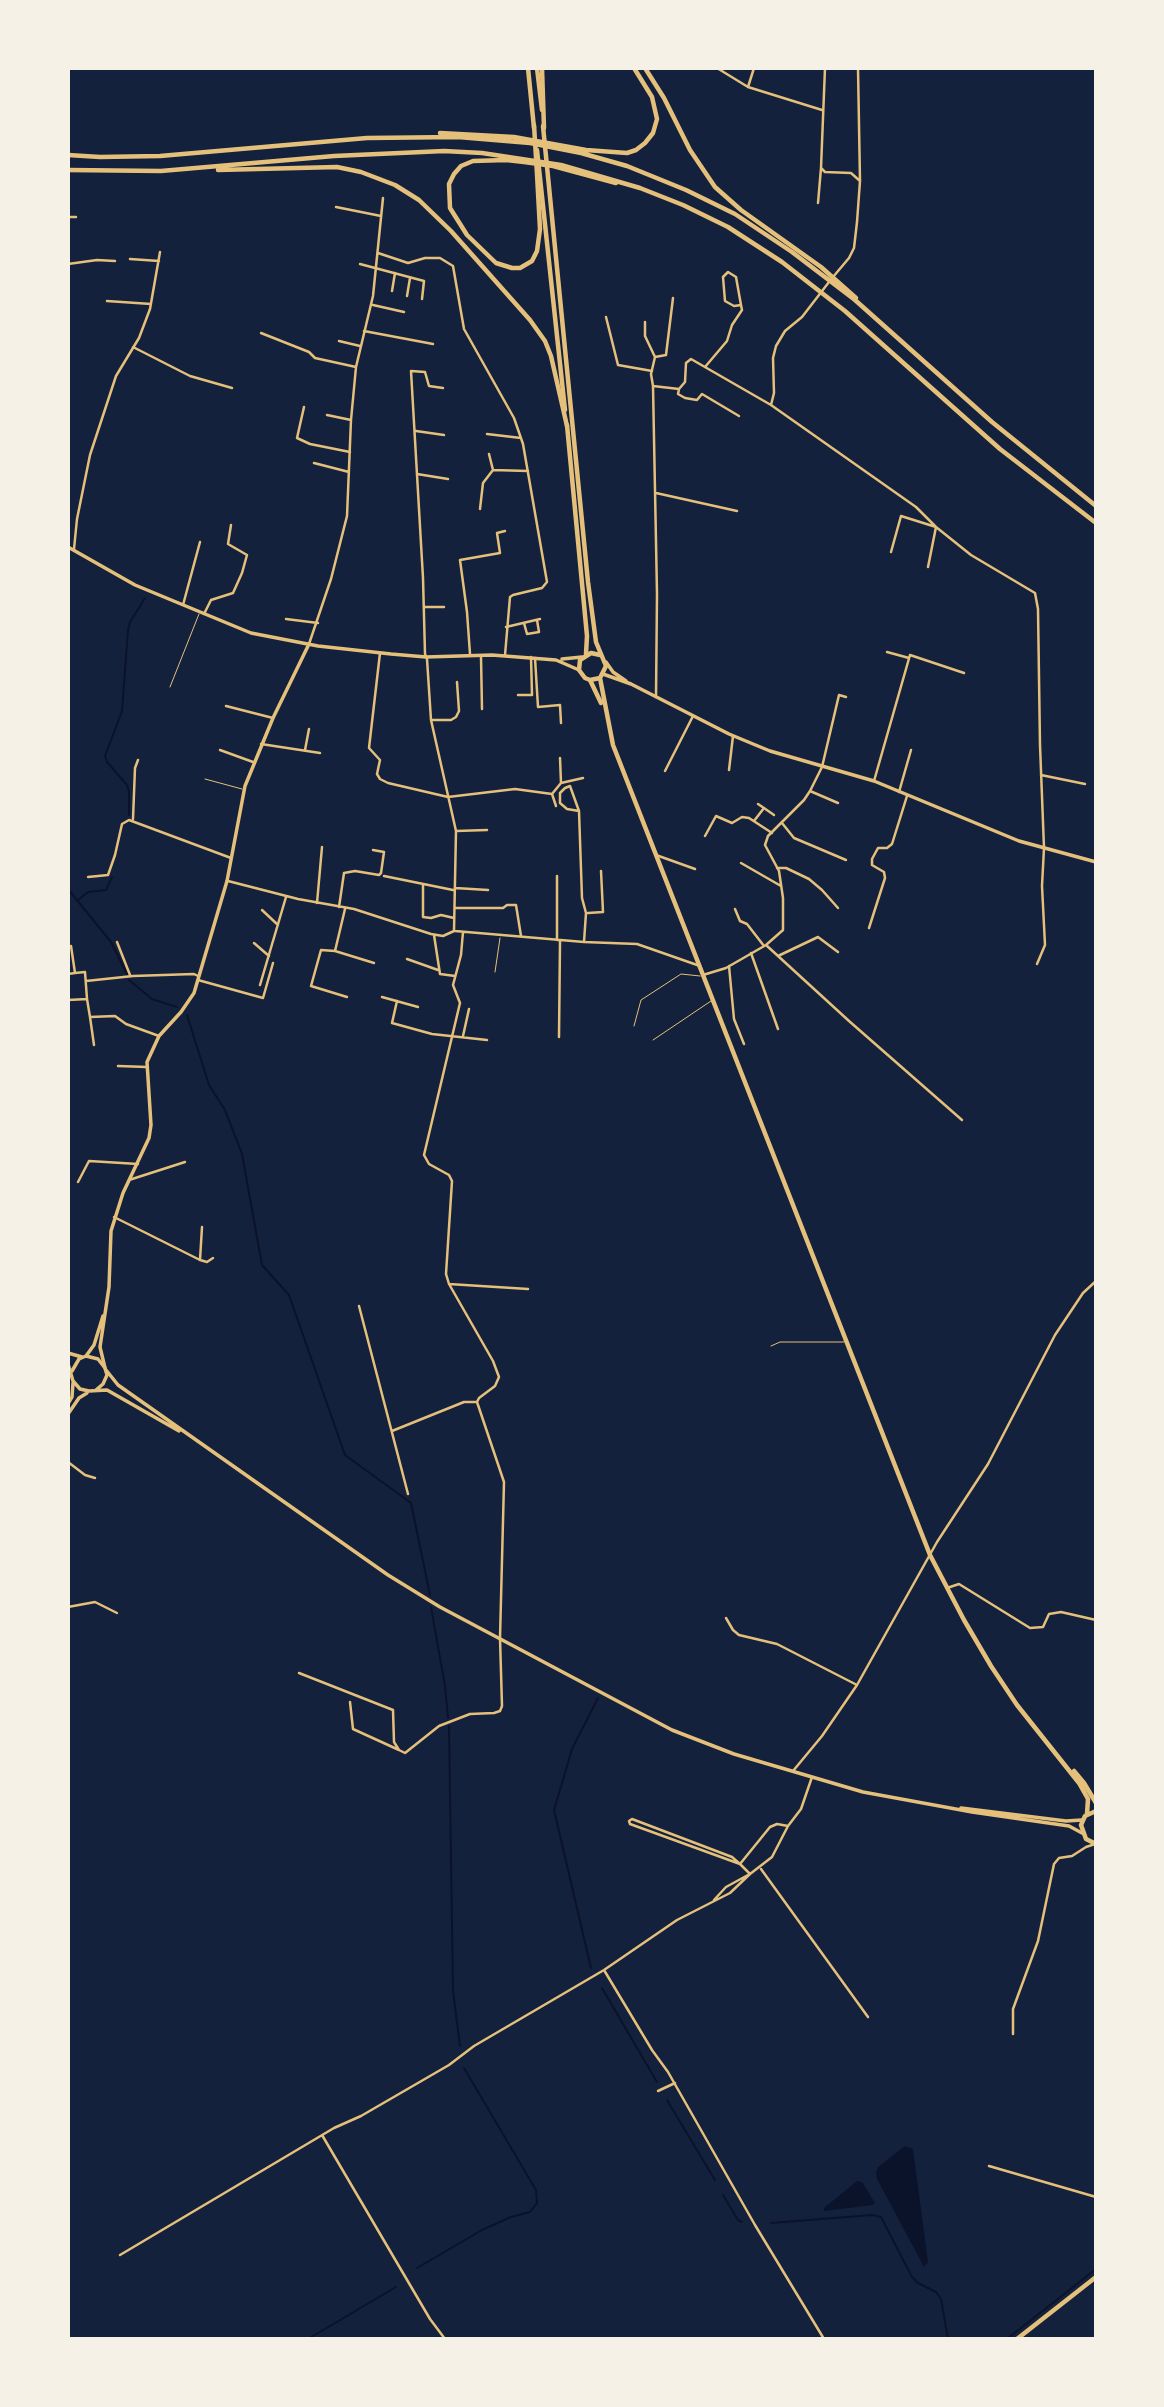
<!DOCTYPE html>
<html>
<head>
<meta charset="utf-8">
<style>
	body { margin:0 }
	#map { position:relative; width:1164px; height:2407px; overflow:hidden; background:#14213d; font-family:Ubuntu,sans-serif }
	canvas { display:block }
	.frame { position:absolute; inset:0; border:70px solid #f6f1e7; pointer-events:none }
</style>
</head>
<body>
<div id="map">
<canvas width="1164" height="2407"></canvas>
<div class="frame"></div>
</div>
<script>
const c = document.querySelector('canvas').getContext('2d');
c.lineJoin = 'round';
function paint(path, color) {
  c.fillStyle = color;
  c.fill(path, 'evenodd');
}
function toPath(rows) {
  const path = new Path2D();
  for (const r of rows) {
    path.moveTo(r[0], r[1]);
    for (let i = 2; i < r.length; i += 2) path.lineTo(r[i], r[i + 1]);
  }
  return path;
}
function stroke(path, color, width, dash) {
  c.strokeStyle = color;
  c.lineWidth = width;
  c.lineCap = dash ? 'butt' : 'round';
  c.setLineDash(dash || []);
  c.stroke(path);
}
const water = toPath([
	[905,2146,913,2149,928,2262,924,2267,877,2179,876,2173,878,2167],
	[857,2181,862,2182,875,2203,873,2205,824,2211,824,2208]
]);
const stream = toPath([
	[129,815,129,792,127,785,107,762,105,756,122,711,128,630,130,622,145,598],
	[68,889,111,942,127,974],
	[77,901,88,892,106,890,112,877],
	[129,980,152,999,177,1007],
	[187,1015,209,1085,225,1110,242,1154,262,1265,289,1295,345,1455,411,1503,430,1595],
	[431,1607,445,1686,448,1718],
	[449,1726,453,1991,460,2046],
	[591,1968,554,1810,572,1749,598,1698],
	[602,1988,657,2082],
	[667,2100,715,2180],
	[723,2195,738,2220,742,2222],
	[771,2223,872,2215,881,2217,912,2277,918,2283,936,2292,941,2299,948,2339],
	[417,2268,482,2230,511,2217,530,2212,537,2203,536,2190,464,2068],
	[308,2339,396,2287],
	[1007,2339,1096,2269]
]);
const service = toPath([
	[170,687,199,614],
	[205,779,242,789],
	[495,972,500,938],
	[634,1026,641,1000,681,974,700,976],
	[653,1040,711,1001],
	[771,1346,780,1342,844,1342]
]);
const minor = toPath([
	[717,68,748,87,754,68],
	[825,68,821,168,825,172,851,173,860,181],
	[748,87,822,110],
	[818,203,821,168],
	[336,207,381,216],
	[68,217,76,217],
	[378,253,408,263,425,258,440,258,453,266,464,329,514,418,523,444,547,582,542,588,513,595,510,597,505,655],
	[130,259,159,261],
	[68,264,97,260,115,261],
	[360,264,424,281,422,299],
	[833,277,849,258,854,248,857,222,860,181,858,68],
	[392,291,395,273],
	[407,296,410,278],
	[107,301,151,304],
	[373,305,404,312],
	[606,317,618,365,652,371],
	[645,322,645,336,655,357],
	[364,331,433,344],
	[261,333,309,352,315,358,356,367],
	[339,341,360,346],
	[133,347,190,376,232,388],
	[655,357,666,355,673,298],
	[705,367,727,341,732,325,742,310,741,305,736,277,728,272,723,277,725,301,734,306,741,305],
	[653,386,651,374,655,357],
	[443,388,429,386,425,372,411,371,423,578,425,654,427,659,431,720,456,831,454,931],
	[679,389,678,394,685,398,697,400,702,394,739,416],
	[771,405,774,393,773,358,776,346,785,331,802,317,829,282],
	[304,407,297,438,310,444,350,452],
	[327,415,351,420],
	[416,431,444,435],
	[487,434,521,438],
	[489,454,493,470],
	[314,463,349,472],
	[417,474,448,479],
	[656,493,737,511],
	[480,509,483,483,493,470,528,471],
	[74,549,77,519,90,455,116,376,139,338,150,309,160,252],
	[891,552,901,516,936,527,928,567],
	[183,605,200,542],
	[424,607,444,607],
	[204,614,211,600,233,593,242,573,247,555,228,544,231,525],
	[286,619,318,623],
	[524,623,527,634,539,632,537,620],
	[506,627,540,619],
	[309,644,331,579,347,516,351,420,356,367,373,296,383,198],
	[887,652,909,658],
	[380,653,369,748,380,760,377,774,380,779,388,783,448,797,515,789,552,794,561,783,560,758],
	[470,654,467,612,460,560,500,553,497,533,505,531],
	[481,657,482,709],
	[535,658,538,707,560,705,561,723],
	[518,695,532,695,531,657],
	[656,697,657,594,653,386,679,389,685,382,686,363,691,359,771,405,916,507,936,527,971,555,1035,593,1038,609,1040,745,1044,848,1042,886,1045,945,1037,964],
	[226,706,273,718],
	[431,720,451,720,456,717,459,711,457,682],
	[261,744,320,753],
	[220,750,253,762],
	[305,750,309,729],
	[729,770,733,736],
	[665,771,693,716],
	[1041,775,1085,784],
	[874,781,910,655,964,673],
	[561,783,583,778],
	[810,791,838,803],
	[899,792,911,750],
	[552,794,556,806],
	[758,804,764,808],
	[579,811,570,786,565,788,560,793,560,803,567,809,579,811,582,898,586,913,584,942],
	[133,819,135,768,138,760],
	[754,821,764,808,774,815],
	[782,823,794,838,846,860],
	[456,831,487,830],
	[705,836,716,816,732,823,742,817,749,818,772,833],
	[656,855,695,869],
	[741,863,781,886],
	[777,868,786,868,809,879,822,890,838,908],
	[384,876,453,890],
	[88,877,108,875,115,855,122,824,129,820,231,858],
	[228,881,298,899,354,909,431,934,443,936,454,931],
	[423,884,423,917,431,918,441,915,454,918],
	[455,888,488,890],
	[317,903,322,847],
	[339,907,344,873,355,871,379,875,381,873,384,852,373,850],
	[455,908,503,908,507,905,516,905,521,936],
	[345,909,335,951,321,950,311,986,347,997],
	[735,909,740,921,747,924,764,946],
	[262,910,278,925],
	[588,913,603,912,601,871],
	[869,928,885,878,884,872,872,865,872,859,878,848,887,848,892,844,907,796],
	[455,931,584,942,637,944,700,966],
	[434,935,440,974,455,976],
	[557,940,557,876],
	[117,942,130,975],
	[254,943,269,956],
	[766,945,849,1021,962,1120],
	[71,946,75,973,85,972,87,999],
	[335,951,374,963],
	[751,953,778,1029],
	[778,956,818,937,838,952],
	[407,959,438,970],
	[729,966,734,1019,744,1044],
	[68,974,75,973],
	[703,975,726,968,766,945,783,930,783,898,779,871,765,845,768,836,804,800,810,791,822,767,839,695,846,697],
	[198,980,263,998,273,963],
	[86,981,133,976,194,974,198,976],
	[260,985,286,897],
	[382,997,418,1007],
	[68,1000,87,999,90,1017,115,1016,126,1024,159,1036],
	[397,1001,392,1023,432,1034,487,1040],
	[90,1017,94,1045],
	[463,1036,469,1009],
	[559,1037,560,942],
	[118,1066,147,1067],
	[129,1180,185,1162],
	[78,1182,89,1161,138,1164],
	[114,1217,200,1260,202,1227],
	[200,1260,207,1262,213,1258],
	[449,1284,528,1289],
	[359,1306,408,1494],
	[392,1431,464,1402,477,1402],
	[68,1462,85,1475,95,1478],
	[947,1588,959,1584,1030,1628,1043,1627,1049,1614,1061,1612,1096,1620],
	[68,1607,95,1602,117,1613],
	[726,1618,733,1630,739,1635,777,1644,857,1685],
	[299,1673,393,1710,394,1742,399,1750,405,1753,439,1726,470,1714,494,1713,500,1711,502,1706,500,1638,504,1482,477,1402,479,1398,495,1386,499,1377,493,1361,449,1284,446,1274,452,1181,449,1175,429,1164,424,1155,460,1003,453,985,461,955,463,932],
	[350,1702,353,1729,399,1750],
	[793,1771,822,1736,857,1685,937,1542,988,1464,1055,1335,1083,1293,1096,1281],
	[632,1819,732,1857,740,1864,630,1824,629,1821,632,1819],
	[788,1826,777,1824,770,1827,740,1864,750,1874,772,1857,788,1826,801,1809,812,1777],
	[761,1869,868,2017],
	[714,1900,726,1887,748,1875],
	[604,1970,652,2050,668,2072,755,2225,824,2339],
	[1013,2034,1013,2009,1038,1941,1054,1864,1059,1858,1072,1856,1086,1847,1095,1844],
	[658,2091,675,2083],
	[322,2135,430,2319,445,2339],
	[989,2166,1096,2197],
	[120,2255,334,2128,361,2116,449,2065,474,2046,604,1970,677,1920,730,1893,750,1874]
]);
const tertiary = toPath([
	[68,547,135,585,251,633,318,646,391,654,426,657,492,655,556,660,579,670],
	[562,659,582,657],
	[86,1356,94,1345,103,1316],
	[105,1368,100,1347,109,1287,111,1231,123,1193,149,1138,151,1125,147,1062,159,1036,181,1012,194,993,227,881,245,786,273,718,309,644]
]);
const secondary = toPath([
	[606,662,613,672,626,681],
	[603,674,631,684,729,734,770,751,874,781,1019,841,1096,862],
	[68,1353,82,1357],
	[68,1364,73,1381,80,1389,89,1391,107,1390,179,1431],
	[106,1370,118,1385,388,1575,440,1607,672,1730,734,1754,863,1792,972,1812,1069,1826,1082,1833],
	[72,1371,79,1359,86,1356,98,1359,105,1368,107,1375,103,1384,96,1390],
	[68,1404,72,1397,73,1383],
	[68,1414,79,1398,87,1393],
	[961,1808,1066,1821,1082,1820]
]);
const primary = toPath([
	[528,68,534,128],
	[537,68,542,110],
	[543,126,588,582,596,642,606,666,600,678,590,680,585,678,579,670,580,660,591,653,600,655],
	[537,150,565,410],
	[567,425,587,636,586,654],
	[600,678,613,745,930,1555,964,1620,991,1666,1017,1705,1079,1783,1088,1799,1087,1814],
	[590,680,601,703],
	[1074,1771,1084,1783,1096,1803],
	[1096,1811,1085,1816,1081,1825,1086,1839,1096,1844],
	[1017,2339,1096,2277]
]);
const motorway = toPath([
	[542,68,544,128],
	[645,68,664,98,690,150,715,187,741,210,821,267,856,298],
	[534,125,537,174,540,229,537,251,532,261,520,268,512,268,496,263,467,235,450,208,449,184,454,174,461,166,473,161,506,160,524,162,553,166,616,183],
	[440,133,514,137,586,150,627,153,636,150,645,143,653,133,657,119,652,97,634,68],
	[68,155,100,157,160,156,367,138,458,137,530,143,581,153,627,166,686,190,735,214,792,252,855,300,992,422,1096,506],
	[68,170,161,171,334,156,444,151,482,153,561,165,640,188,683,205,728,227,782,262,845,311,1000,449,1096,523],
	[218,170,337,167,361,172,395,185,419,200,451,231,530,320,545,341,551,356,567,426]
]);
paint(water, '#0b132b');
stroke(stream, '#0b132b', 2);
stroke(service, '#e5c07b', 1);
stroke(minor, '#e5c07b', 2.5);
stroke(tertiary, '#e5c07b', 3.5);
stroke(secondary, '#e5c07b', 3.5);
stroke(primary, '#e5c07b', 4.5);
stroke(motorway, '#e5c07b', 4.5);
</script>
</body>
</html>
